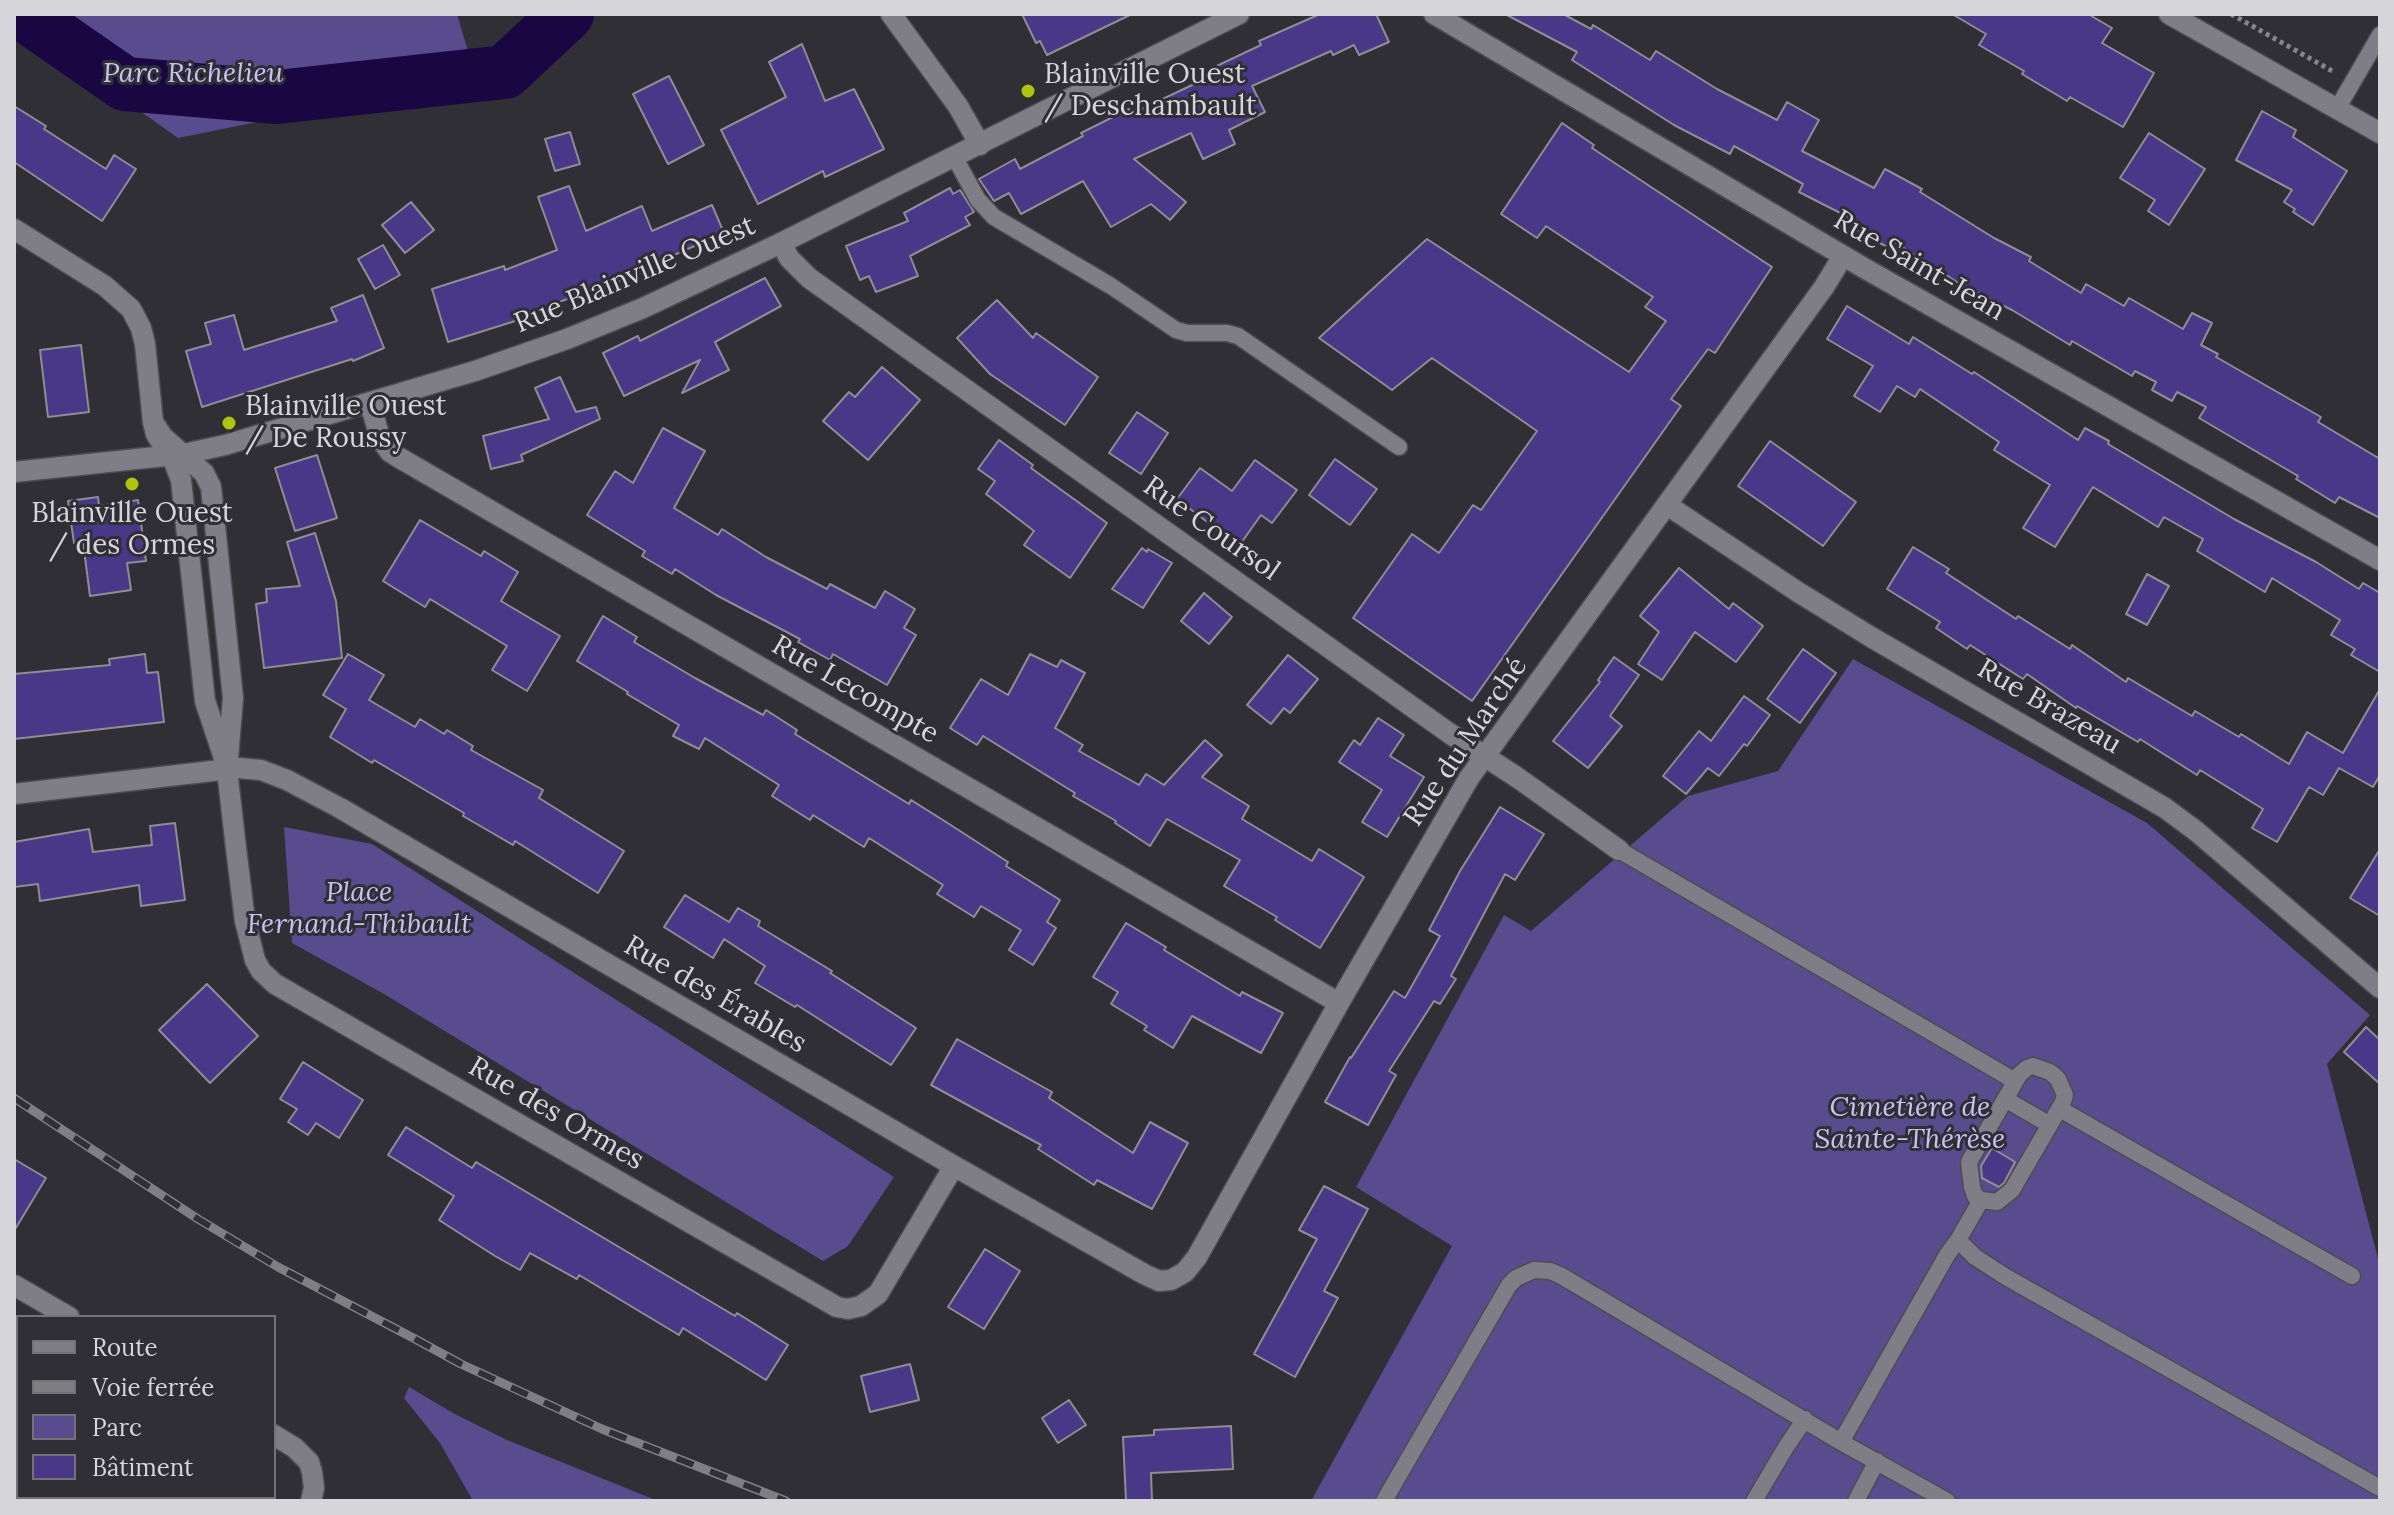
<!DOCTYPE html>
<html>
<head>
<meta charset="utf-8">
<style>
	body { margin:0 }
	#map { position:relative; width:2394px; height:1515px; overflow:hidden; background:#302f35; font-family:Lora,serif }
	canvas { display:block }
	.frame { position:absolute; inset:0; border:16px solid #d6d6da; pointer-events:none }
	.legend { position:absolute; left:16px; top:1315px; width:260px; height:184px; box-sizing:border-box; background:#302f35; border:2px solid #727277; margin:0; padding:10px 14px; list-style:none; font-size:24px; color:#d6d6da }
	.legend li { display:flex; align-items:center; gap:16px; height:40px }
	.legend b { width:40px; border:2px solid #727277 }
</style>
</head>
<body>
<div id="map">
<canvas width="2394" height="1515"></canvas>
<div class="frame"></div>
<ul class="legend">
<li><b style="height:10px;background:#7f7e86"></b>Route</li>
<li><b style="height:10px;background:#7e7e83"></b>Voie ferrée</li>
<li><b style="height:22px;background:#584c8e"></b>Parc</li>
<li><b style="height:22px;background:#493787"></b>Bâtiment</li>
</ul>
</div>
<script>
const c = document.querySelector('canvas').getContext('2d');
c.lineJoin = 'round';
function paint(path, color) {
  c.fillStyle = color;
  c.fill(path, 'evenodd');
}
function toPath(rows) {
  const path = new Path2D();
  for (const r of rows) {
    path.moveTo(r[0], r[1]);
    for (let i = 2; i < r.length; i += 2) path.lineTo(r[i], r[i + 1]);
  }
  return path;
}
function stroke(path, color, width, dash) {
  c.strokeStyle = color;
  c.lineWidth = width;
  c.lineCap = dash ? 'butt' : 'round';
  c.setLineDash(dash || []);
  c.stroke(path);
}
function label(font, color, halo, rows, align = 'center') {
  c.font = font + ' Lora,serif';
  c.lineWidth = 6;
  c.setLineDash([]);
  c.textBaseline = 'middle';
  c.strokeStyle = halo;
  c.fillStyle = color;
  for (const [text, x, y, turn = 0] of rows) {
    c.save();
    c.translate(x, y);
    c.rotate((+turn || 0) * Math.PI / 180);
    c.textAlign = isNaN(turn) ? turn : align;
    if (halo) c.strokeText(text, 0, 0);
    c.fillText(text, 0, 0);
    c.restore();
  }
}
const green = toPath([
	[14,14,457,14,476,78,178,138,14,22],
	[1853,659,2147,823,2370,1015,2327,1064,2380,1266,2380,1501,1311,1501,1452,1246,1356,1187,1504,915,1531,931,1688,796,1778,771],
	[284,827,372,844,894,1177,848,1246,823,1261,384,994,292,943],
	[409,1387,453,1413,507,1440,658,1501,473,1501,440,1443,404,1398]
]);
const river = toPath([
	[24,14,125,84,277,97,505,72,567,14]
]);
const building = toPath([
	[1022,14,1132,14,1047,55,1040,41,1036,43,1022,14],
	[1320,14,1376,14,1389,42,1359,55,1354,45,1333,55,1331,51,1252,86,1265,112,1229,130,1235,144,1203,159,1191,133,1134,159,1186,202,1170,220,1151,204,1111,227,1083,181,1021,214,1009,193,994,201,979,179,1015,159,1020,169,1083,136,1081,133,1129,109,1131,114,1207,78,1204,72,1261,45,1259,41,1320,14],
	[1505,14,1563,14,1591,29,1593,25,1650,60,1656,51,1717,89,1777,120,1787,102,1819,120,1802,151,1874,188,1885,169,1922,189,1920,192,1994,238,2031,257,2029,261,2081,293,2086,284,2124,306,2129,298,2183,329,2192,313,2212,323,2201,345,2218,354,2216,357,2321,417,2318,422,2380,459,2380,518,2339,497,2335,503,2296,479,2298,476,2199,418,2206,407,2177,392,2172,401,2152,390,2156,382,2135,371,2132,376,2072,341,2070,345,2012,310,1960,284,1893,241,1889,248,1852,228,1856,221,1799,192,1803,184,1734,146,1730,154,1674,125,1572,60,1577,52,1505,14],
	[1952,14,2088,14,2112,28,2102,43,2154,73,2123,127,2070,97,2067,101,2022,74,2024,71,1979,45,1986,34,1952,14],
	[802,44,825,101,854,89,884,149,825,177,823,171,758,204,721,130,786,97,769,62,802,44],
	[669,76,704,145,668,164,633,94,669,76],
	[14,106,46,126,44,129,106,169,114,155,136,169,102,221,14,162,14,106],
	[2262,111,2296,130,2293,137,2347,171,2313,225,2293,212,2295,209,2284,202,2292,190,2236,160,2262,111],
	[1562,123,1594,145,1592,148,1772,267,1715,353,1708,349,1671,399,1681,406,1472,701,1353,618,1412,534,1439,553,1473,505,1481,510,1537,431,1432,358,1392,390,1319,338,1427,239,1629,372,1666,321,1645,307,1653,297,1546,226,1537,238,1501,214,1562,123],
	[570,132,580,164,555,171,545,139,570,132],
	[2149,133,2205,169,2169,225,2148,211,2155,200,2120,178,2149,133],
	[569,186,586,231,642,206,652,231,712,205,724,233,665,259,666,262,631,277,556,303,557,305,512,322,448,342,432,289,504,266,505,270,557,250,538,197,569,186],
	[950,188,953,194,960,190,974,212,965,217,970,225,910,256,918,276,876,292,869,276,860,280,846,246,908,221,904,213,950,188],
	[411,202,434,230,405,253,382,225,411,202],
	[383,245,400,275,375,289,358,259,383,245],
	[765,278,781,306,715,342,729,370,682,393,700,360,624,396,603,353,638,336,640,341,765,278],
	[363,295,384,348,353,361,352,359,202,407,186,351,211,344,205,323,234,315,244,350,337,321,331,308,363,295],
	[997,300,1033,338,1036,333,1098,377,1065,425,990,374,957,338,997,300],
	[1847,306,1909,344,1913,337,1972,374,1974,372,2078,440,2085,428,2109,441,2108,444,2234,519,2316,562,2359,589,2363,583,2380,593,2380,672,2351,655,2355,649,2331,635,2340,620,2272,578,2265,592,2197,551,2203,539,2164,517,2158,527,2093,487,2055,547,2023,528,2050,485,1994,450,1999,442,1920,389,1915,397,1897,386,1880,412,1854,396,1873,366,1827,339,1847,306],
	[81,345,89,412,48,417,40,350,81,345],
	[882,367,920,400,868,460,823,421,849,392,855,397,882,367],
	[560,377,576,412,596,407,600,419,521,455,523,461,491,469,483,436,549,419,535,388,560,377],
	[1137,412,1168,433,1141,474,1109,453,1137,412],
	[663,428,705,451,674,508,718,535,722,529,766,557,827,589,830,584,875,608,885,591,915,609,904,628,916,635,887,685,833,654,830,660,798,642,800,639,716,595,675,569,672,574,642,556,645,551,587,515,615,471,633,483,663,428],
	[999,440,1033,465,1031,468,1107,523,1070,578,1024,545,1034,531,986,494,995,481,978,469,999,440],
	[1770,441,1856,502,1823,546,1738,486,1770,441],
	[317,455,337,518,295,531,275,468,317,455],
	[1335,459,1377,489,1350,525,1309,495,1335,459],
	[1255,460,1297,490,1272,523,1261,515,1239,546,1177,499,1200,468,1232,491,1255,460],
	[98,497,99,506,138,500,146,561,127,563,131,590,90,596,83,542,74,543,68,501,98,497],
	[420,520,481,556,484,551,518,572,501,601,560,636,527,691,492,670,507,646,430,599,425,607,383,581,420,520],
	[315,533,336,601,342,658,264,668,256,604,267,602,266,589,300,586,287,542,315,533],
	[1913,547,1949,569,1946,573,2016,619,2018,616,2070,649,2072,645,2126,682,2128,678,2192,716,2195,711,2239,737,2241,734,2289,764,2307,732,2343,753,2380,689,2380,775,2373,787,2339,768,2323,795,2309,787,2277,842,2252,828,2263,809,2200,770,2197,775,2140,739,2138,742,2077,706,2076,708,2027,674,2023,679,1970,645,1967,649,1936,628,1940,622,1887,589,1913,547],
	[1142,548,1147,552,1148,549,1172,563,1143,608,1112,589,1142,548],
	[1679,568,1729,609,1733,603,1763,626,1736,662,1695,632,1662,680,1638,664,1659,632,1640,616,1679,568],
	[2147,574,2169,586,2147,625,2126,614,2147,574],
	[1204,593,1232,617,1209,644,1181,621,1204,593],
	[603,616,637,637,634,642,695,678,763,715,766,710,797,730,795,734,909,804,911,800,946,822,1008,862,1006,866,1060,900,1047,922,1056,928,1033,965,1009,950,1021,930,981,906,974,917,937,894,943,885,869,838,864,847,813,815,810,820,772,796,779,785,705,738,699,749,673,736,679,725,627,694,628,692,577,661,603,616],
	[1803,649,1836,673,1800,723,1767,699,1803,649],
	[145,654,147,673,158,672,164,722,14,739,14,674,110,665,109,659,145,654],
	[348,654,384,675,369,700,415,727,420,719,444,734,447,730,473,746,471,750,543,790,539,798,624,851,598,893,515,841,513,845,463,816,464,813,374,760,372,763,330,737,346,709,323,695,348,654],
	[1030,654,1057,667,1061,660,1085,673,1055,728,1083,745,1079,751,1139,785,1146,774,1164,785,1205,740,1222,755,1202,777,1249,806,1242,819,1312,861,1319,849,1364,877,1320,948,1275,920,1277,917,1224,886,1240,860,1167,819,1150,846,1115,823,1116,821,1073,796,1075,793,983,736,977,745,950,728,981,679,1008,695,1030,654],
	[1288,655,1318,679,1290,713,1284,708,1271,724,1247,705,1288,655],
	[1614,657,1639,675,1610,716,1622,726,1588,768,1553,741,1600,682,1598,680,1614,657],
	[1744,696,1770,715,1747,746,1744,744,1719,776,1708,768,1686,794,1663,776,1699,731,1711,741,1744,696],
	[1378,718,1404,735,1390,756,1424,777,1387,837,1362,822,1382,790,1339,762,1354,740,1360,745,1378,718],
	[1500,807,1544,834,1515,880,1505,874,1451,976,1456,979,1440,1004,1434,1001,1389,1071,1396,1075,1368,1125,1325,1102,1350,1057,1351,1058,1394,991,1405,998,1440,936,1429,930,1460,871,1500,807],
	[175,823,185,900,141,906,139,885,40,901,38,884,14,887,14,842,89,829,93,852,152,845,150,826,175,823],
	[2380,849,2380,916,2350,898,2380,849],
	[685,895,729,922,738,908,760,921,758,926,832,971,830,973,916,1028,891,1065,797,1005,795,1007,755,983,765,966,724,939,713,958,664,927,685,895],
	[1126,923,1166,947,1164,950,1240,996,1242,992,1283,1013,1261,1053,1192,1016,1173,1048,1144,1030,1147,1026,1111,1004,1118,992,1093,977,1126,923],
	[207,984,258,1036,210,1083,159,1030,207,984],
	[2366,1027,2380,1040,2380,1084,2344,1052,2366,1027],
	[957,1039,1052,1092,1049,1098,1133,1153,1150,1122,1188,1143,1152,1209,1097,1180,1094,1185,1038,1149,1041,1145,931,1085,957,1039],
	[303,1062,363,1100,339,1138,316,1123,308,1135,288,1122,297,1109,280,1099,303,1062],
	[406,1127,472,1168,476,1162,735,1316,737,1313,788,1345,766,1380,683,1328,679,1335,579,1275,577,1279,530,1253,520,1270,495,1256,439,1220,454,1196,388,1155,406,1127],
	[1992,1148,2015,1162,2004,1183,1999,1187,1982,1178,1981,1166,1992,1148],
	[14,1159,46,1178,14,1231,14,1159],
	[1324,1186,1368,1209,1324,1291,1338,1298,1295,1377,1254,1354,1317,1239,1299,1230,1324,1186],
	[985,1249,1020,1271,984,1329,948,1307,985,1249],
	[910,1364,919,1400,870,1412,861,1376,910,1364],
	[1069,1400,1086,1425,1058,1443,1042,1418,1069,1400],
	[1231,1426,1233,1469,1151,1473,1152,1501,1126,1501,1123,1437,1154,1435,1154,1430,1231,1426]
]);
const path = toPath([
	[2231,14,2334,72]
]);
const service = toPath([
	[2337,109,2380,35],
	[955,158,978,200,994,217,1111,286,1176,330,1187,333,1227,333,1238,336,1399,447],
	[1619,850,2015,1081],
	[2033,1066,2050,1072,2058,1079,2065,1095,2063,1102,2012,1190,1997,1202,1981,1200,1975,1196,1972,1187,1969,1162,2019,1075,2027,1068,2033,1066],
	[2005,1099,2050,1125],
	[2060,1109,2352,1276],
	[1958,1240,1975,1257,2006,1277,2380,1488],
	[1841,1442,1947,1501],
	[1384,1501,1509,1285,1516,1278,1534,1270,1550,1271,1560,1275,1841,1442,1947,1255,1958,1240,1981,1200],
	[1754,1501,1786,1447,1805,1419],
	[1856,1501,1877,1461]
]);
const minor = toPath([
	[891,14,958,106,980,145],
	[1434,14,1864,268,2380,560],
	[14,229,105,286,131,309,141,328,145,344,153,422,156,434,174,462,181,480,205,701,224,758],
	[781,243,789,258,809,278,1449,733,1518,778,1619,850],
	[370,403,380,438,390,452,398,457,1339,1003],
	[153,422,163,437,204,473,211,487,233,698,227,770,236,848,245,921,255,960,261,971,275,984,837,1307,848,1309,861,1306,878,1294,954,1166],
	[1667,505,1798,592,1871,637,2165,808,2196,831,2380,988],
	[14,794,238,768,261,770,287,780,340,808,954,1166,1144,1274,1159,1281,1171,1280,1185,1272,1197,1257,1339,1003,1469,778,1824,287,1843,256],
	[14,1285,69,1317],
	[274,1435,295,1448,309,1462,312,1472,314,1488,311,1501]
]);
const tertiary = toPath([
	[2169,14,2380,133],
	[14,472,184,454,225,445,475,371,567,339,643,308,781,243,1239,14]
]);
const rail = toPath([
	[14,1098,198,1219,278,1267,417,1340,461,1364,602,1429,786,1501]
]);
const markers = [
	[1028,91,8,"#afc508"],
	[229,423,8,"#afc508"],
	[132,484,8,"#afc508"]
];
const parkNames = [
	["Parc Richelieu",193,74],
	["Place",359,893],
	["Fernand-Thibault",359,925],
	["Cimetière de",1910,1108],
	["Sainte-Thérèse",1910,1140]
];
const poiNames = [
	["Blainville Ouest",1044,75],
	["/ Deschambault",1044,107],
	["Blainville Ouest",245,407],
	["/ De Roussy",245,439],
	["Blainville Ouest",132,514,"center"],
	["/ des Ormes",132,546,"center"]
];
const streetNames = [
	["Rue Saint-Jean",1919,266,30],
	["Rue Blainville Ouest",635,275,-23],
	["Rue Coursol",1211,529,35],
	["Rue Lecompte",855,690,30],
	["Rue Brazeau",2049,707,30],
	["Rue du Marché",1466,742,-56],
	["Rue des Érables",715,995,30],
	["Rue des Ormes",556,1114,30]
];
paint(green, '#584c8e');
stroke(river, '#1a0642', 54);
paint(building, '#493787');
stroke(building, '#8d8d94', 2);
stroke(service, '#4d4c52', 19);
stroke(minor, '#4d4c52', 23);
stroke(tertiary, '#4d4c52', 23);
stroke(path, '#85858a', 5, [4, 4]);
stroke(service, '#7f7e86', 16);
stroke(minor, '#7f7e86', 20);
stroke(tertiary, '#7f7e86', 20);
stroke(rail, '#7e7e83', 9);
stroke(rail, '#302f35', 6, [18]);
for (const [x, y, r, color] of markers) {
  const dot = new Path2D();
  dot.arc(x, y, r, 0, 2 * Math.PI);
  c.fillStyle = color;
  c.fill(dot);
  stroke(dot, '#302f35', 3);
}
label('italic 28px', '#c7c2f0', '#302f35', parkNames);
label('28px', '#d6d6da', '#302f35', poiNames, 'left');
label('28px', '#d6d6da', '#302f35', streetNames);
</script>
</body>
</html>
